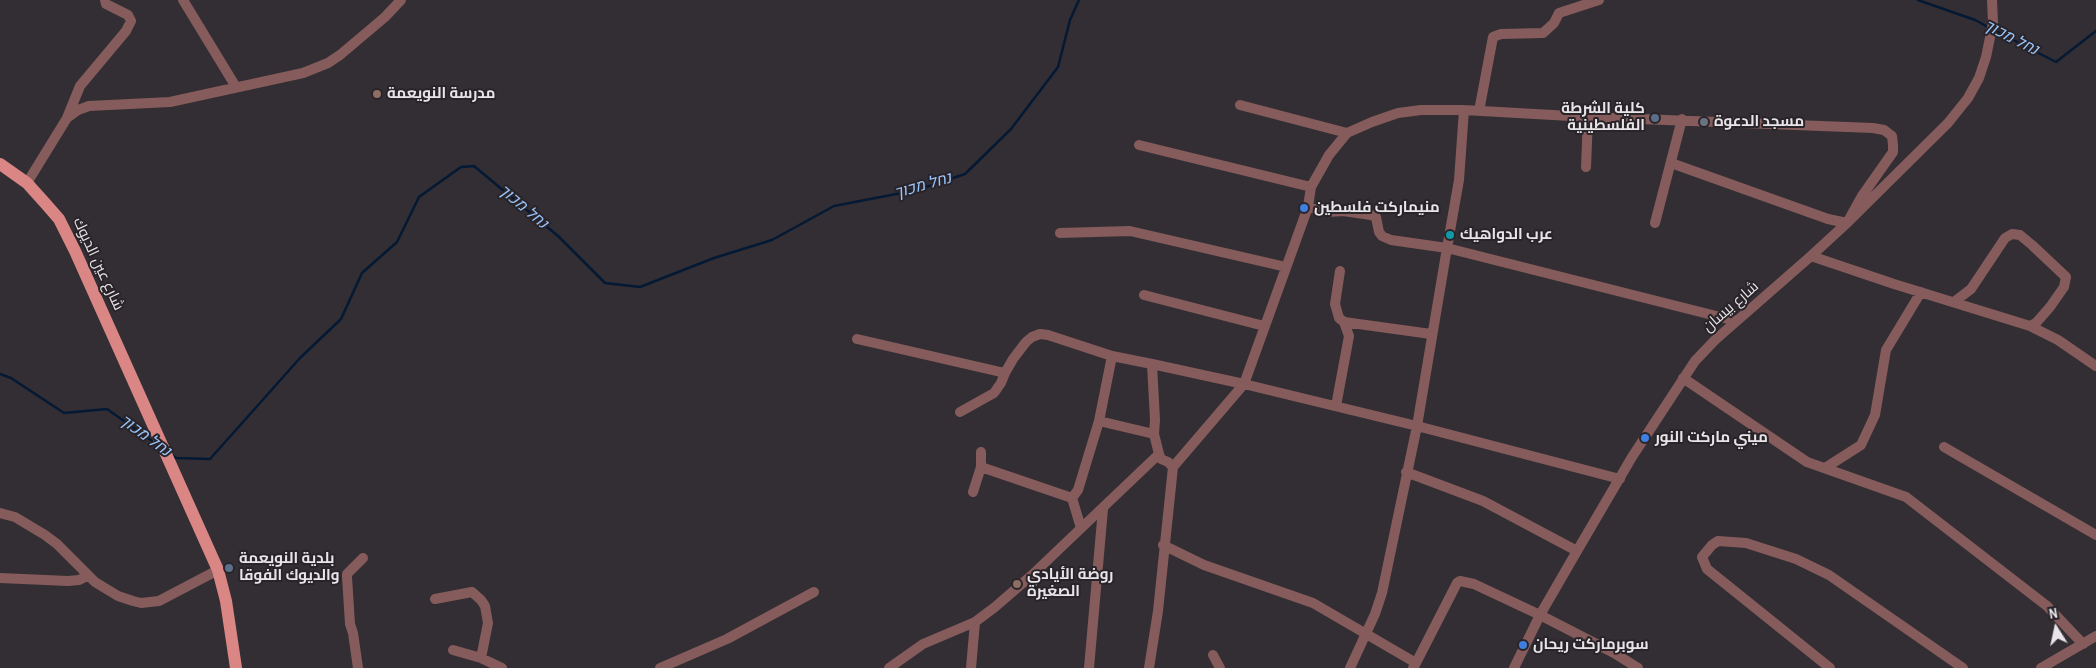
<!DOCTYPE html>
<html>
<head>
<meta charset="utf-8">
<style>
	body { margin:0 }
	#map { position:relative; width:2096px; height:668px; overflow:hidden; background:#332e33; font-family:"Archivo Narrow",sans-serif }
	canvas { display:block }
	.north { position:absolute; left:2031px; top:603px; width:50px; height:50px; -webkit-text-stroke:4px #292429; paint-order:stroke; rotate:350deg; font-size:14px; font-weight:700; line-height:20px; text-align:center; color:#e8e5e8 }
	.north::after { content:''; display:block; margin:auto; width:18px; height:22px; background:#e8e5e8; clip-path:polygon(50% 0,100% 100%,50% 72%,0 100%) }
</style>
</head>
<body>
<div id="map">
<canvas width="2096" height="668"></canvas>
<div class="north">N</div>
</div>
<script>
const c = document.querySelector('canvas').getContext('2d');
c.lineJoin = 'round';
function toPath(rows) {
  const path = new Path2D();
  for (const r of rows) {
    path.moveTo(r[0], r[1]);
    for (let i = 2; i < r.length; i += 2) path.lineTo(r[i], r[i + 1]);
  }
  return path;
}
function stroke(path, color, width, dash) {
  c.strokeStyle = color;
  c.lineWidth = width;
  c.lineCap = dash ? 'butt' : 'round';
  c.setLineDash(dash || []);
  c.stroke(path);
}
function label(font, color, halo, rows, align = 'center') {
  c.font = font + ' "Archivo Narrow",Cairo,Heebo,sans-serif';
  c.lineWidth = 4;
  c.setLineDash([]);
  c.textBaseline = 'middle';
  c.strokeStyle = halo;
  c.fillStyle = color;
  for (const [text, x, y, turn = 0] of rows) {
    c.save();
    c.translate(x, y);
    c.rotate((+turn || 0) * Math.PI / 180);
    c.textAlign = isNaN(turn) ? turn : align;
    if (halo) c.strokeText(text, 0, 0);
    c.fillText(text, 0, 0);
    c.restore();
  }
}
const stream = toPath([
	[1918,0,1975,20,1988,27],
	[1996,31,2056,62,2096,31],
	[0,374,11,378,64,413,107,409,155,443],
	[172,455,176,458,210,459,300,358,341,319,362,273,397,242,419,197,461,167,474,166,558,236,605,283,640,287,714,258,772,240,834,206,917,190,965,174,1011,129,1058,67,1070,20,1079,0]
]);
const minor = toPath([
	[183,0,236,87],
	[1240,105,1347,133],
	[1464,110,1459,180,1447,248,1736,321],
	[1479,111,1493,37,1501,34,1543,33,1554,23,1559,13,1599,0],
	[1588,117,1873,128,1884,130,1892,136,1893,145,1893,152,1862,196,1847,223,1828,219,1671,163],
	[67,118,80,86,126,31,131,21,128,15,106,4,105,0],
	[1139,145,1311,187],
	[27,183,67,118,78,110,89,106,170,102,303,73,328,63,340,55,385,17,401,0],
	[1308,207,1328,212,1343,211,1371,215,1376,217,1379,232,1382,236,1391,240,1447,248,1417,426,1620,479],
	[1655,223,1682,119],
	[1060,233,1130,231,1286,267],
	[1811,256,1894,284,2030,326,2036,323,2050,307,2064,287,2066,277,2032,245,2020,235,2012,234,2005,238,1971,289,1954,302],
	[1144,295,1264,326],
	[1344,322,1431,334],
	[2030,326,2058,340,2096,366],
	[857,339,1005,373,1013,359,1026,342,1032,337,1040,334,1048,335,1112,356,1152,364,1155,420,1154,434,1159,454],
	[1112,356,1099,421,1154,434],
	[1152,364,1244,384,1173,467],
	[1683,378,1807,462,1906,497,2047,606,2083,644],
	[1336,406,1349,336,1344,322,1339,318,1335,304,1340,271],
	[960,412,994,393,1001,383,1005,373],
	[1944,447,2096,535],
	[981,467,1072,498],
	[1825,468,1861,445,1875,415,1886,350,1921,292],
	[1406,472,1483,501,1577,551],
	[973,492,981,467,981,452],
	[0,513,15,517,45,535,57,544,95,582,118,596,133,601,141,603,159,601,218,570],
	[1081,528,1072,498,1078,490,1099,421],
	[1163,545,1204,565,1313,603,1416,663,1413,668],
	[0,578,68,581,79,580,87,576],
	[435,599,472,592,481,600,485,606,488,623,481,658],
	[453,650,481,658,502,668],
	[1213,655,1220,668],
	[1416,663,1457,583,1460,581,1474,584,1540,615,1614,653,1638,668],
	[358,668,353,633,350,624,347,577,347,574,363,558],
	[660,668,727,639,814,592],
	[889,668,923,644,975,622,995,607,1032,575,1159,454,1161,459,1168,462,1173,467,1158,611,1149,668],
	[971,668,975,622],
	[1089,668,1103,509],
	[1350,668,1375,614,1382,593,1417,426,1244,384,1308,207,1311,187,1329,155,1347,133,1372,122,1398,113,1421,110,1464,110,1588,117,1586,167],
	[1514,668,1540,615,1577,551,1632,457,1695,361,1715,340,1811,256,1847,223,1948,123,1968,98,1979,78,1986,57,1993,23,1992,0],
	[1830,668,1707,569,1702,557,1712,545,1718,541,1746,543,1796,559,1829,575,1963,668],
	[2041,668,2096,636]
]);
const major = toPath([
	[0,164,27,183,45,203,59,219,75,251,218,570,226,601,236,668]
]);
const markers = [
	[377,94,5,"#8d6e63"],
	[1655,118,5,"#5c6f8a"],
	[1704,122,5,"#6b7280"],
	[1304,208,5,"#3f7fe0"],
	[1450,235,5,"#0f9aa8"],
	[1645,438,5,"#3f7fe0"],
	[229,568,5,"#5c6f8a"],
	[1017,584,5,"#8d6e63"],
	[1523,645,5,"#3f7fe0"]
];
const poiNames = [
	["مدرسة النويعمة",387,94],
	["كلية الشرطة",1645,109,"right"],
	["الفلسطينية",1645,126,"right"],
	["مسجد الدعوة",1714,122],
	["منيماركت فلسطين",1314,208],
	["عرب الدواهيك",1460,235],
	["ميني ماركت النور",1655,438],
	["بلدية النويعمة",239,559],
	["والديوك الفوقا",239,576],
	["روضة الأيادي",1027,575],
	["الصغيرة",1027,592],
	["سوبرماركت ريحان",1533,645]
];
const streetNames = [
	["شارع عين الديوك",98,264,65],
	["شارع بيسان",1731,307,-41]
];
const waterNames = [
	["נחל מכוך",2011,38,27],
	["נחל מכוך",923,186,-16],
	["נחל מכוך",523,207,40],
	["נחל מכוך",145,436,36]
];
stroke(stream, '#041934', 2.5);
stroke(minor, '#855c5b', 10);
stroke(major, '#d98684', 12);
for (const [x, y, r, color] of markers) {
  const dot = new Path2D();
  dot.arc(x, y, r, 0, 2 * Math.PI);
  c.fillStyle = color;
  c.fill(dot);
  stroke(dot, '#292429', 2);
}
label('bold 15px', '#e8e5e8', '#292429', poiNames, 'left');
label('15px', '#e8e5e8', '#292429', streetNames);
label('italic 16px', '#99c4fa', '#292429', waterNames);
</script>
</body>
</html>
